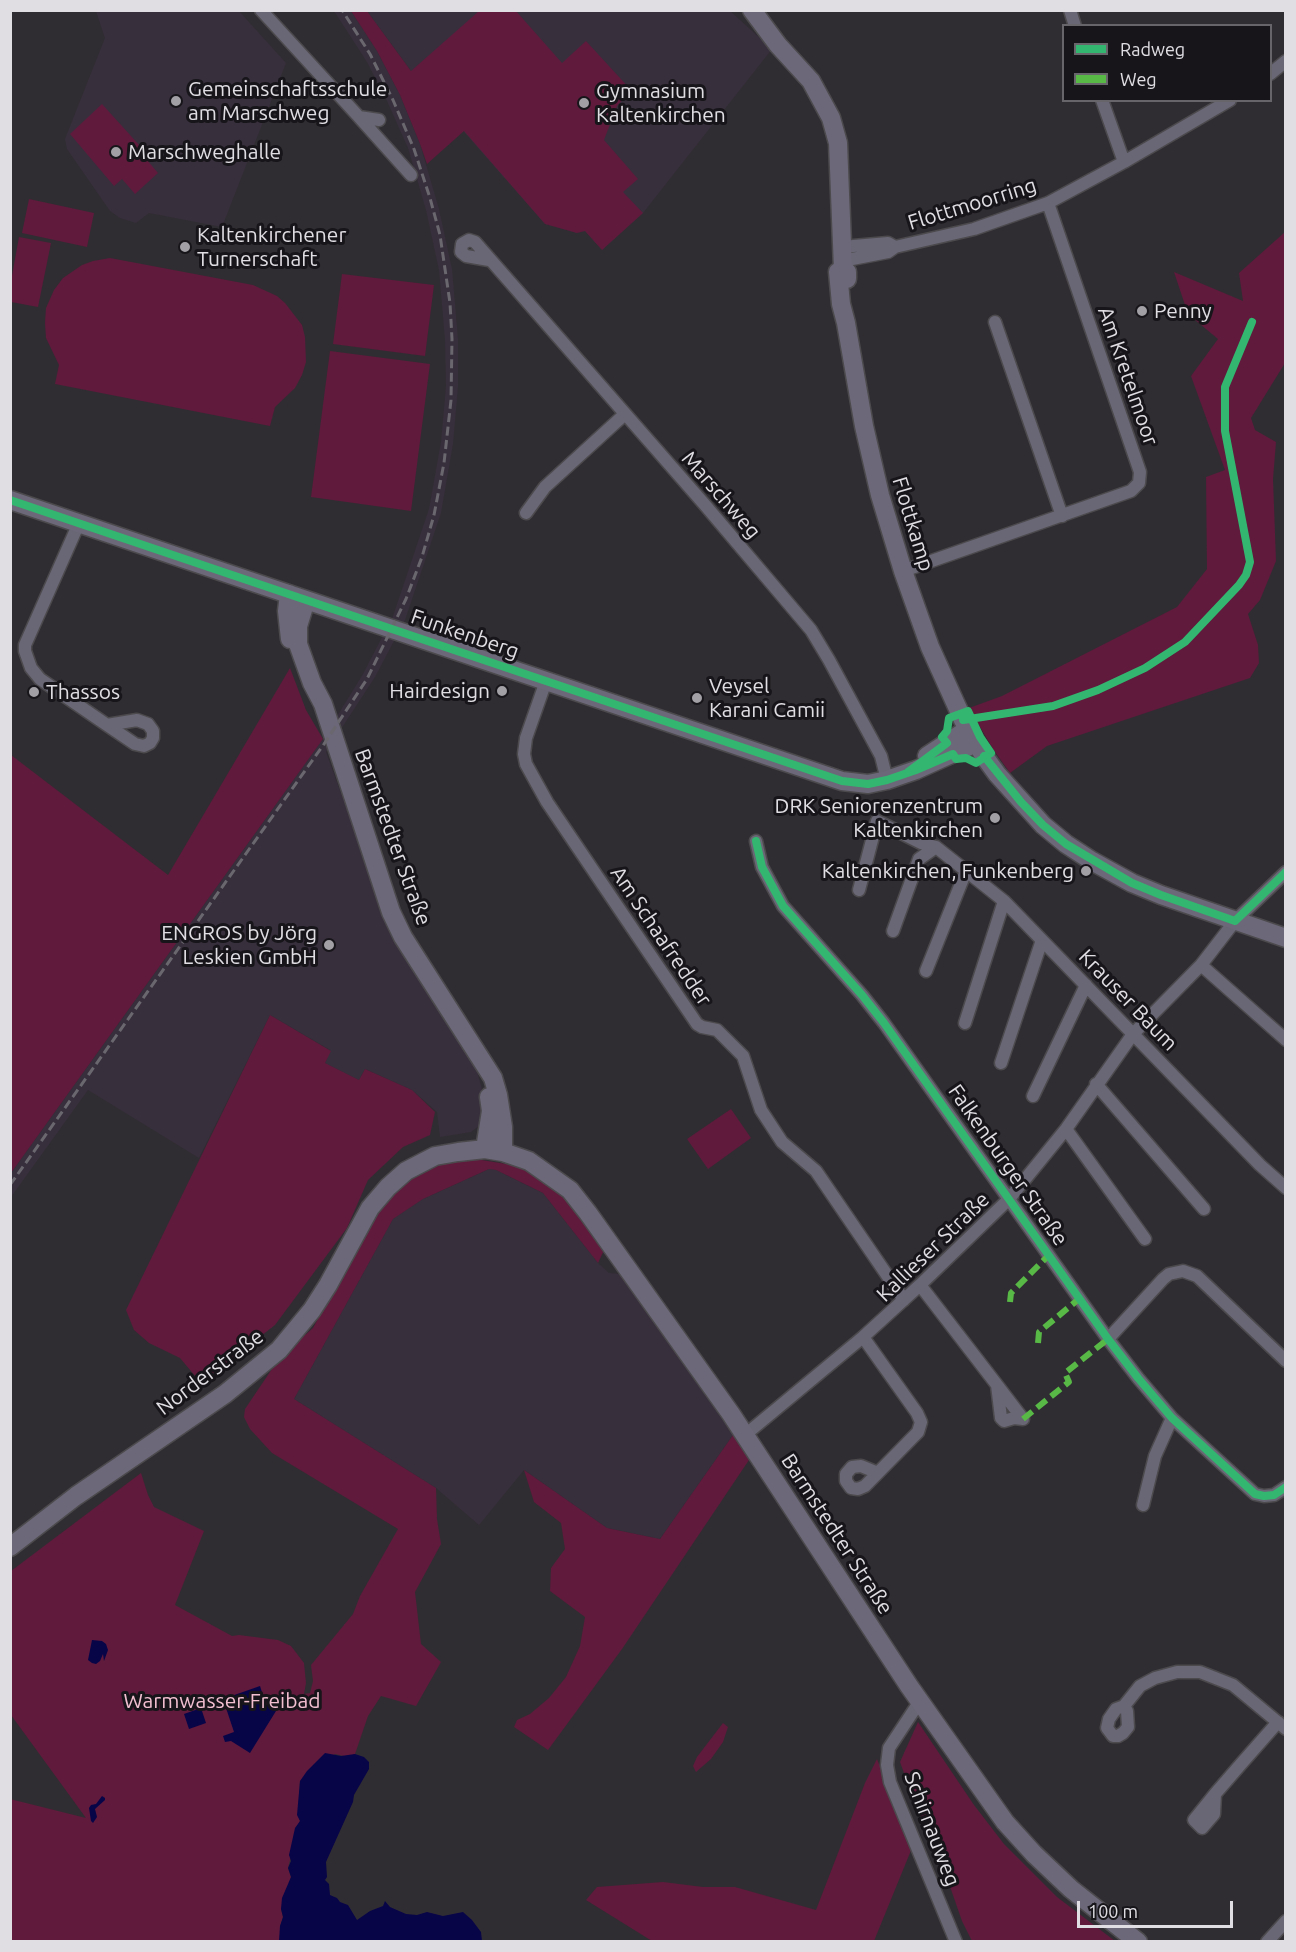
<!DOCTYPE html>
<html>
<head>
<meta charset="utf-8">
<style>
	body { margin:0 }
	#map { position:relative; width:1296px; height:1952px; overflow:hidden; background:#302d32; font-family:Ubuntu,sans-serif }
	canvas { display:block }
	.frame { position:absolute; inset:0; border:12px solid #e0dde3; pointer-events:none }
	.legend { position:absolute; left:1062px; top:24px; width:210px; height:78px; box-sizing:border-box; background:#171519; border:2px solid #67656a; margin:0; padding:8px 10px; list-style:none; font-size:18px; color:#e0dde3 }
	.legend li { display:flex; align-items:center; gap:12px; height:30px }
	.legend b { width:30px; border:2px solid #67656a }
	.scale { position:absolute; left:1077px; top:1901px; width:156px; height:27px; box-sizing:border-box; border:3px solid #e0dde3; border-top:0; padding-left:8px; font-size:18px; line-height:21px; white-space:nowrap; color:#e0dde3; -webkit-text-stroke:4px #171519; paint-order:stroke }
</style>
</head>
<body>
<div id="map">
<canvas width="1296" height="1952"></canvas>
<div class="frame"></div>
<ul class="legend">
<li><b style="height:8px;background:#33b770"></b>Radweg</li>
<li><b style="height:8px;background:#58b947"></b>Weg</li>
</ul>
<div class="scale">100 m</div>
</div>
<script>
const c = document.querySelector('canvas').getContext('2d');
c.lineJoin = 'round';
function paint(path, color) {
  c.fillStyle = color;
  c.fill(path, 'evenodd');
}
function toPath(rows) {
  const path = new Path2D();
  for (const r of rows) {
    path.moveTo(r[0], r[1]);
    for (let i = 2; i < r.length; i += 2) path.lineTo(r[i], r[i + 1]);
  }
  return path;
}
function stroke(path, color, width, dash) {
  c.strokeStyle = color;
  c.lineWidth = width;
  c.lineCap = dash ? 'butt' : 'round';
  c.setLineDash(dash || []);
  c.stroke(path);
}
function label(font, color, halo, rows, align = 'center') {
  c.font = font + ' Ubuntu,sans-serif';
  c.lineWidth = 6;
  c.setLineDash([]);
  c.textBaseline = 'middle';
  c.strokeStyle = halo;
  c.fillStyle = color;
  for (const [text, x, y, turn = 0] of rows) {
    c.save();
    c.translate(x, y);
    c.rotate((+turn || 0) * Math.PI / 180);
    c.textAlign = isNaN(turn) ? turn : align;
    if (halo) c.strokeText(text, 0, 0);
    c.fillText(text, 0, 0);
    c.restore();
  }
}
const built = toPath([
	[96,11,239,11,286,63,222,227,149,213,136,223,120,218,110,211,67,149,65,139,105,38],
	[334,11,351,11,377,51,400,95,420,144,439,209,452,269,458,339,458,387,453,444,441,513,405,620,375,677,326,752,395,941,474,1060,483,1093,480,1125,471,1132,440,1137,437,1112,412,1090,365,1069,359,1080,325,1063,330,1050,270,1015,199,1158,88,1090,11,1197,11,1173,323,739,363,674,393,616,429,509,441,442,446,386,445,340,439,270,426,210,408,148,387,101,367,62],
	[367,11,730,11,772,49,643,213,602,250,585,231,577,233,545,224,414,75],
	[489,1169,496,1170,543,1193,598,1263,609,1273,621,1274,733,1435,660,1539,607,1528,524,1470,479,1525,436,1488,294,1399,393,1219,423,1199]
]);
const green = toPath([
	[351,11,367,11,411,71,479,11,516,11,562,63,586,41,631,90,617,106,604,140,638,179,623,192,643,213,602,250,585,231,577,233,545,224,464,131,427,164,420,144,400,95,377,51],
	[102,104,150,157,147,160,158,173,135,194,122,179,114,186,70,134],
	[29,199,94,213,87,247,22,233],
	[1285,232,1285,363,1251,418,1255,430,1276,442,1273,479,1276,561,1260,600,1248,614,1258,645,1259,663,1250,678,1047,746,1010,773,993,749,969,708,1002,696,1177,607,1207,569,1206,477,1225,470,1191,376,1218,339,1188,314,1174,272,1243,301,1239,273],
	[19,237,51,243,38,307,11,302,11,281],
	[110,258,253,285,277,296,285,303,302,325,305,337,306,362,302,375,295,388,275,407,270,426,55,384,59,365,46,338,45,323,46,308,54,290,63,278,82,265,93,261],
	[342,274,434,285,425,356,333,344],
	[330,351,430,364,411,511,311,497],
	[290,668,306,710,323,739,11,1173,11,755,168,875],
	[270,1015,331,1051,325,1063,359,1080,365,1069,412,1090,435,1112,430,1135,403,1147,368,1180,347,1228,275,1325,201,1383,180,1358,149,1343,134,1330,126,1310],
	[731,1109,751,1138,708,1169,687,1139],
	[469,1158,519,1166,543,1179,564,1195,605,1248,598,1263,543,1193,496,1170,489,1169,423,1199,393,1219,294,1399,436,1488,437,1519,441,1544,415,1592,421,1644,441,1662,416,1706,381,1696,368,1716,355,1754,348,1757,335,1754,300,1781,298,1815,300,1821,288,1868,291,1877,281,1909,283,1917,280,1926,280,1940,279,1941,11,1941,10,1799,86,1818,11,1715,11,1571,141,1473,148,1495,154,1507,204,1531,175,1605,232,1636,239,1635,278,1640,291,1646,304,1663,306,1683,304,1694,310,1693,313,1681,311,1665,353,1614,360,1596,398,1529,272,1453,250,1429,244,1417,245,1409,280,1357,313,1328,375,1213,390,1195,412,1179,443,1163],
	[733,1435,751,1457,622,1649,548,1750,514,1727,517,1720,530,1714,549,1698,566,1677,580,1646,585,1617,550,1591,551,1568,565,1549,561,1523,534,1502,524,1470,607,1528,660,1539],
	[918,1722,974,1805,1004,1844,1057,1897,1115,1941,972,1941,962,1921,947,1878,913,1798,900,1762],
	[723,1723,728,1727,723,1742,711,1759,696,1772,693,1766,697,1757],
	[877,1759,912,1848,874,1941,652,1941,586,1900,597,1887,663,1882,703,1887,735,1887,816,1910,865,1783]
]);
const water = toPath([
	[92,1640,102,1641,106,1644,108,1650,104,1661,103,1654,100,1661,96,1664,92,1663,88,1660],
	[260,1686,266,1705,274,1703,276,1711,250,1753,231,1741,225,1742,223,1736,234,1732,223,1699],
	[201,1708,206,1723,189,1729,184,1714],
	[325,1753,341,1756,355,1754,364,1757,369,1762,369,1769,354,1795,353,1802,326,1862,327,1877,325,1880,329,1884,330,1895,337,1898,340,1902,348,1905,357,1920,370,1911,383,1906,385,1901,390,1907,406,1914,417,1915,427,1912,443,1916,463,1912,472,1920,481,1932,482,1941,279,1941,280,1926,283,1917,281,1909,282,1898,291,1877,288,1868,291,1861,289,1855,295,1828,300,1821,297,1815,300,1781,307,1771],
	[102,1796,105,1798,105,1800,95,1809,97,1817,93,1823,91,1821,89,1808,91,1805,96,1804]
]);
const street = toPath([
	[261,10,359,117,379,120],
	[1070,10,1075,26],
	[1270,74,1286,61],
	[1102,100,1124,162],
	[359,117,411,175],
	[842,247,888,243,895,247],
	[489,260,466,256,461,252,462,244,469,240,475,242,705,505,811,630,829,660,881,756,887,780],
	[842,261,888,252,895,247,974,229,1048,203,1124,162,1230,100],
	[995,322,1062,516],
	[526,513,545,487,625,414],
	[79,523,25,645,25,651,31,668,40,679,107,725,137,720,148,724,153,731,153,738,150,743,144,746,135,744,107,725],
	[903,571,1131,491,1139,483,1140,472,1048,203],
	[546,681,526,738,524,754,526,764,547,802,697,1024,702,1027,717,1030,743,1056,761,1110,782,1142,816,1171,904,1300],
	[756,841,762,867,783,906,862,995,884,1023,1108,1339,1138,1378,1172,1418,1255,1494,1264,1496,1274,1495,1286,1487],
	[859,890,877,821,921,843,936,847,1004,901,1260,1165,1286,1188],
	[893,931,919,859,936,847],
	[1201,965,1286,1040],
	[926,971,966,871],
	[965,1023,1004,901],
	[1001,1063,1042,940],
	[1096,1084,1204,1209],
	[1033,1096,1086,985],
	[1066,1129,1145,1239],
	[920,1285,997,1385,1001,1418,1004,1421,1014,1418,1023,1419,997,1385],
	[863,1337,917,1413,921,1422,918,1432,865,1486,858,1489,851,1488,846,1481,846,1474,852,1467,861,1466,878,1473],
	[1108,1339,1163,1279,1169,1274,1183,1271,1197,1276,1286,1361],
	[745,1435,863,1337,920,1285,1009,1199,1066,1129,1133,1034,1201,965,1235,921,1286,872],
	[1143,1505,1155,1456,1172,1418],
	[920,1701,889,1748,887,1765,890,1782,956,1942],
	[1124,1706,1127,1711,1128,1727,1123,1733,1118,1736,1113,1736,1107,1728,1109,1719,1116,1709,1124,1706,1140,1686,1155,1678,1177,1672,1200,1672,1233,1685,1286,1729],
	[1215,1794,1214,1814,1202,1828,1194,1820,1215,1794,1241,1764,1278,1722],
	[1267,1942,1286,1921]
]);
const secondary = toPath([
	[752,10,778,45,811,81,831,118,838,143,843,269,847,272,847,279],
	[843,269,838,272,841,304,846,323,864,426,880,495,903,571,930,647,963,720,984,756,997,774,1043,825,1066,844,1092,861,1132,883,1161,895,1286,938],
	[10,500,842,781,868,784,887,780,916,770,976,743],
	[289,594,287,611,290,639],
	[306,600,298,626,298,644,312,683,323,704,391,912,403,937,493,1078,498,1095,503,1127,503,1152],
	[927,756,968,729],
	[485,1149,491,1111,489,1097],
	[10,1547,76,1496,225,1394,279,1350,312,1310,328,1285,370,1208,388,1187,406,1171,435,1156,458,1152,485,1149,503,1152,529,1161,570,1190,588,1213,731,1414,909,1686,1005,1822,1034,1854,1071,1889,1138,1942]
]);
const rail = toPath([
	[10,1185,324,744,367,679,406,599,422,557,434,515,444,463,451,400,452,339,450,303,440,235,430,198,414,149,393,100,370,54,342,10]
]);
const quiet = toPath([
	[1010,1302,1011,1293,1049,1255],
	[1038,1343,1039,1332,1080,1298],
	[1023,1419,1069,1382,1065,1373,1108,1339]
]);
const cycleway = toPath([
	[10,500,842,781,868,784,887,780,916,770,953,754,956,759,966,758,976,763,991,753,980,737,968,711,949,718,947,731,942,737,947,743,908,772],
	[963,720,1053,706,1098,690,1145,668,1185,642,1239,585,1246,575,1250,562,1225,431,1225,387,1252,322],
	[984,756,1021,802,1043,825,1066,844,1132,883,1161,895,1235,921,1286,872],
	[756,841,762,867,783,906,862,995,884,1023,1108,1339,1138,1378,1172,1418,1255,1494,1264,1496,1274,1495,1286,1487]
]);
const markers = [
	[176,101,6,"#a29fa5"],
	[584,103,6,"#a29fa5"],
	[116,152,6,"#a29fa5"],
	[185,247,6,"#a29fa5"],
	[1142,311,6,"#a29fa5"],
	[502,691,6,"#a29fa5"],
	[34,692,6,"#a29fa5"],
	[697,698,6,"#a29fa5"],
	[995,818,6,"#a29fa5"],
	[1086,871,6,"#a29fa5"],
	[329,945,6,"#a29fa5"]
];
const poiNames = [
	["Gemeinschaftsschule",188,89],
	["am Marschweg",188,113],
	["Gymnasium",596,91],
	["Kaltenkirchen",596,115],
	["Marschweghalle",128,152],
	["Kaltenkirchener",197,235],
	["Turnerschaft",197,259],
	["Penny",1154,311],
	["Veysel",709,686],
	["Karani Camii",709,710],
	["Hairdesign",490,691,"right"],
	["Thassos",46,692],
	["DRK Seniorenzentrum",983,806,"right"],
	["Kaltenkirchen",983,830,"right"],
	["Kaltenkirchen, Funkenberg",1074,871,"right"],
	["ENGROS by Jörg",317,933,"right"],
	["Leskien GmbH",317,957,"right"]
];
const streetNames = [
	["Flottmoorring",972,204,-17],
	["Am Kretelmoor",1128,376,71],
	["Marschweg",721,495,49],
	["Flottkamp",913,524,73],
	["Funkenberg",465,634,19],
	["Barmstedter Straße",393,837,70],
	["Am Schaafredder",661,936,56],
	["Krauser Baum",1128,1000,46],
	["Falkenburger Straße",1008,1165,55],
	["Kallieser Straße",933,1247,-44],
	["Norderstraße",210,1372,-37],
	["Barmstedter Straße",837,1534,57],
	["Schirnauweg",932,1829,69]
];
const parkNames = [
	["Warmwasser-Freibad",222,1701]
];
paint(built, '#372f3c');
paint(green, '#5f1a3c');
paint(water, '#080448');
stroke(street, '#4c4a4d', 15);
stroke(secondary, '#4c4a4d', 21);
stroke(street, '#696675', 12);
stroke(secondary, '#6c6879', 18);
stroke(rail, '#6a676f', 3, [9, 4.5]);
stroke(quiet, '#58b947', 6, [12, 6]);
stroke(cycleway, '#33b770', 8);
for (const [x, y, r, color] of markers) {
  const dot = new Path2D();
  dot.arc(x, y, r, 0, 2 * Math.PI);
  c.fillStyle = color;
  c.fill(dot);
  stroke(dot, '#171519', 2);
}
label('21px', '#e0dde3', '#171519', poiNames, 'left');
label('21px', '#e0dde3', '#171519', streetNames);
label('21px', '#f2bfd1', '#171519', parkNames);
</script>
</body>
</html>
